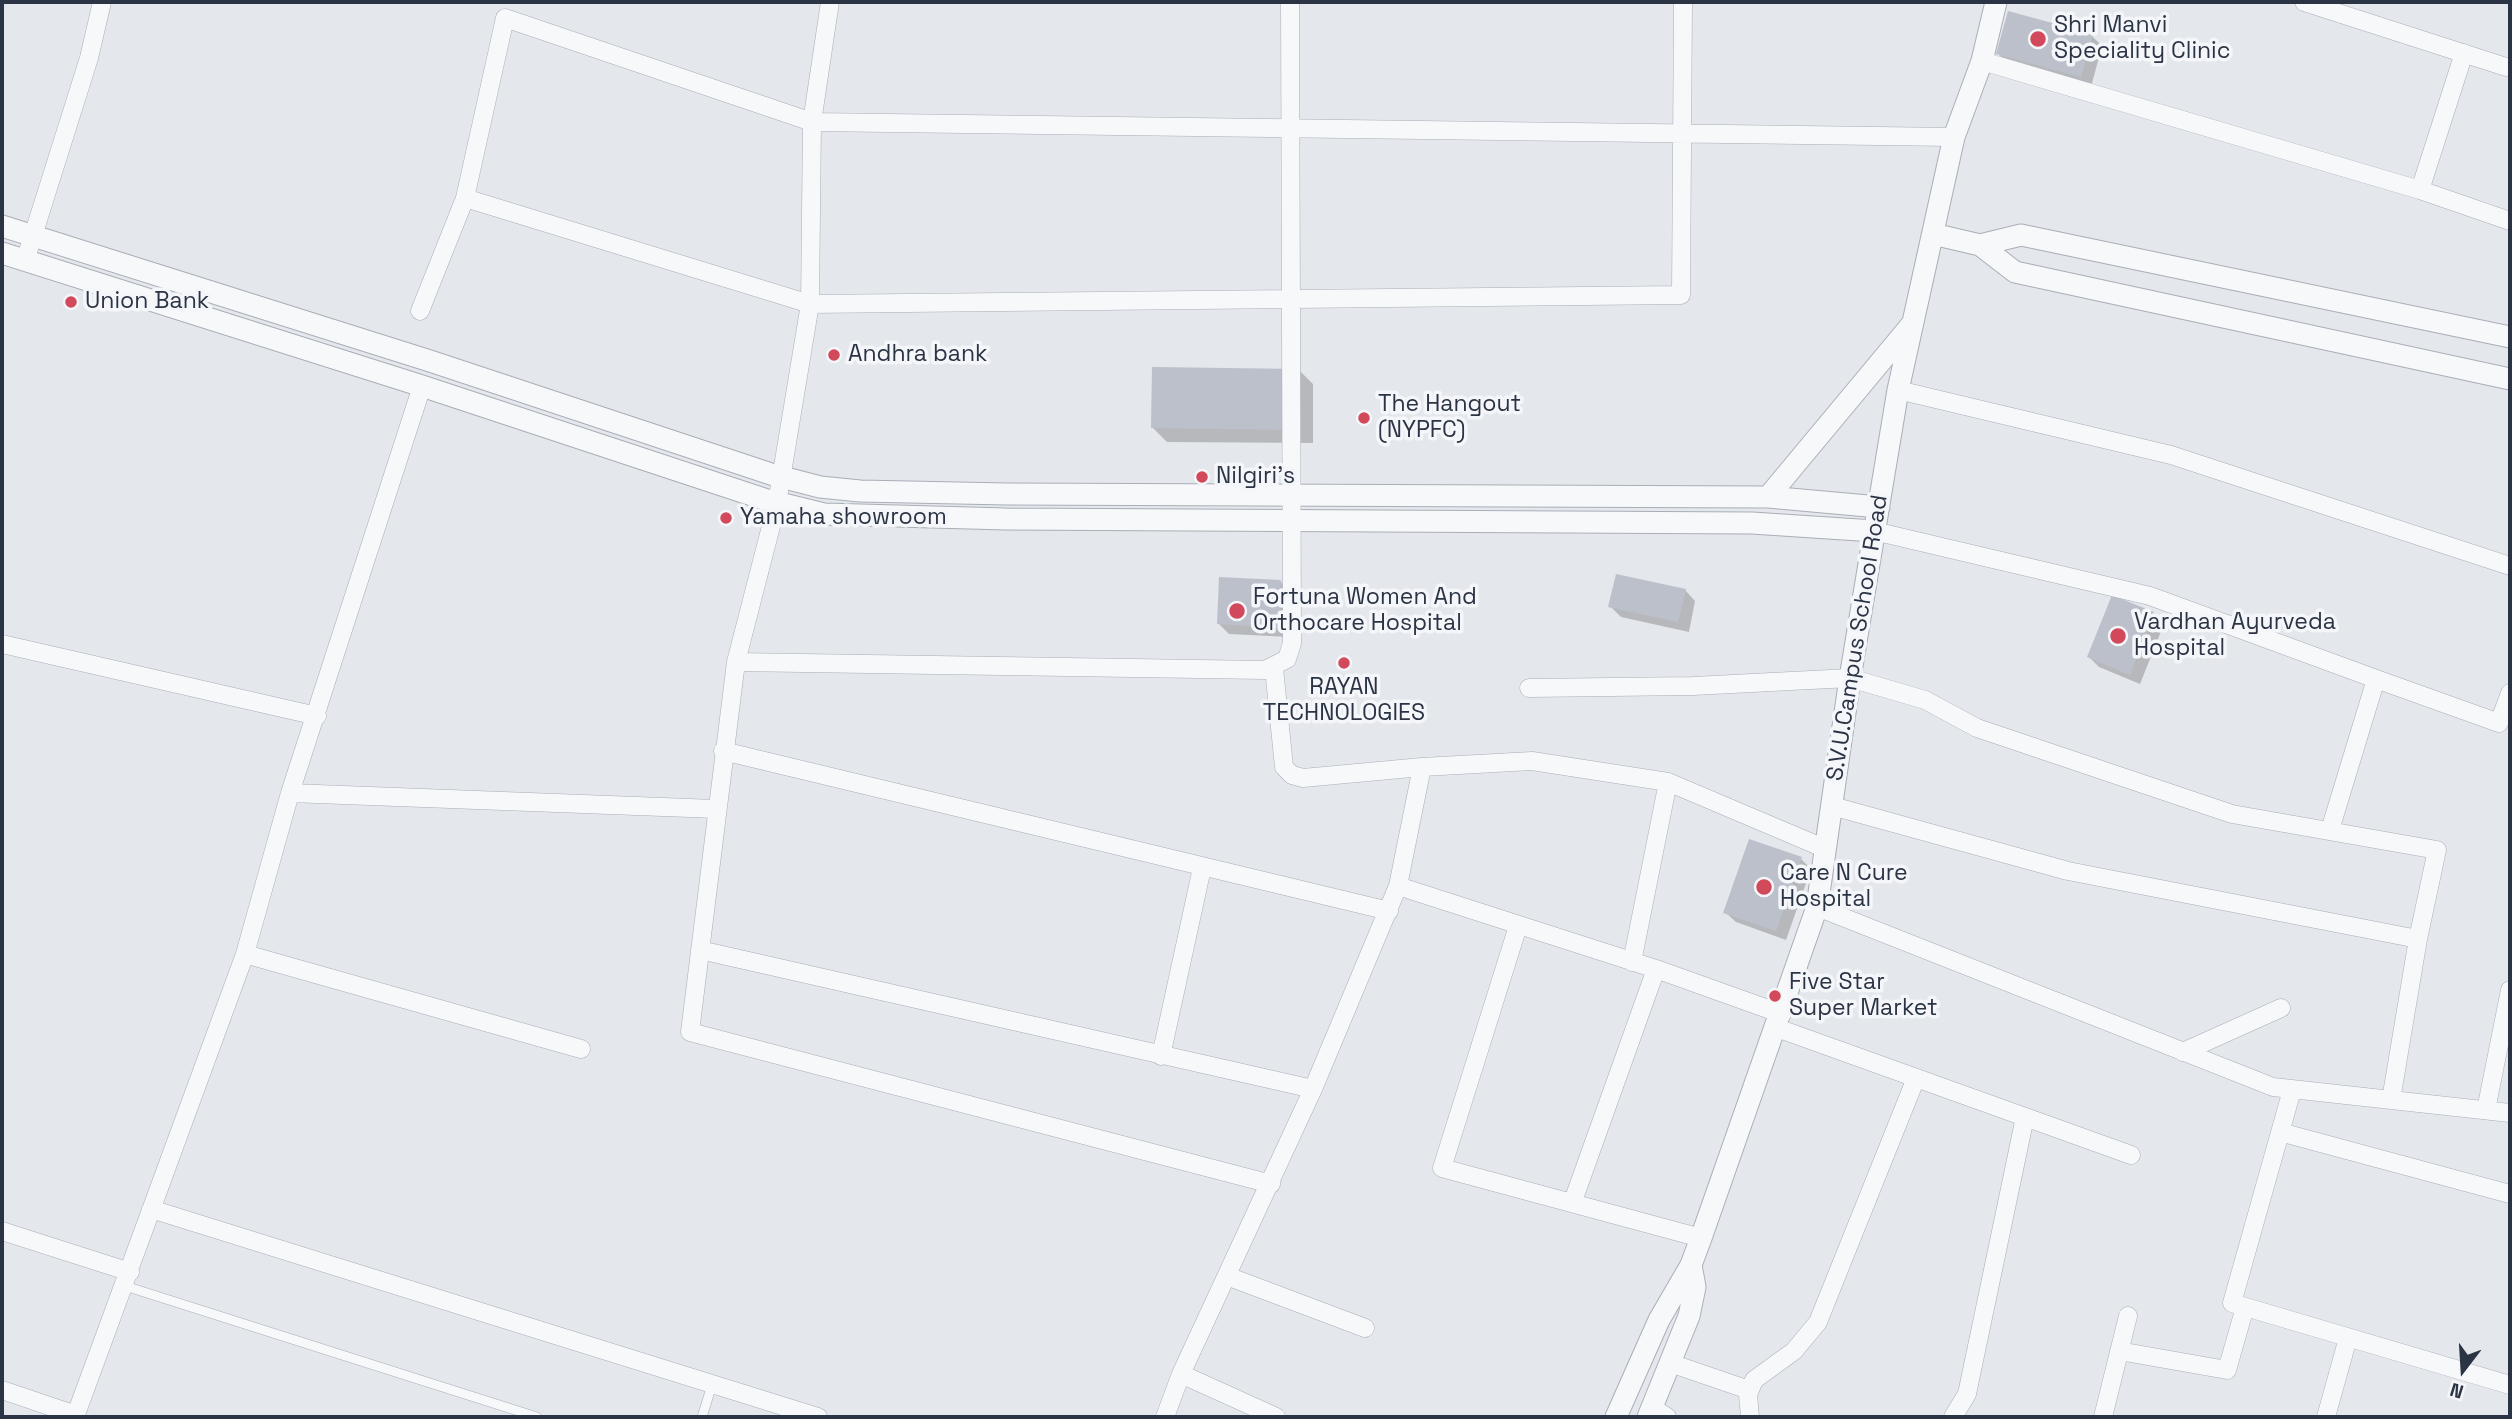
<!DOCTYPE html>
<html>
<head>
<meta charset="utf-8">
<style>
	body { margin:0 }
	#map { position:relative; width:2512px; height:1419px; overflow:hidden; background:#e4e7ec; font-family:"Space Grotesk",sans-serif }
	canvas { display:block }
	.frame { position:absolute; inset:0; border:4px solid #2b3445; pointer-events:none }
	.north { position:absolute; left:2428px; top:1335px; width:70px; height:70px; -webkit-text-stroke:5px #f4f6f9; paint-order:stroke; rotate:197deg; font-size:19px; font-weight:700; line-height:28px; text-align:center; color:#2b3445 }
	.north::after { content:''; display:block; margin:auto; width:24px; height:32px; background:#2b3445; clip-path:polygon(50% 0,100% 100%,50% 72%,0 100%) }
</style>
</head>
<body>
<div id="map">
<canvas width="2512" height="1419"></canvas>
<div class="frame"></div>
<div class="north">N</div>
</div>
<script>
const c = document.querySelector('canvas').getContext('2d');
c.lineJoin = 'round';
function paint(path, color) {
  c.fillStyle = color;
  c.fill(path, 'evenodd');
}
function toPath(rows) {
  const path = new Path2D();
  for (const r of rows) {
    path.moveTo(r[0], r[1]);
    for (let i = 2; i < r.length; i += 2) path.lineTo(r[i], r[i + 1]);
  }
  return path;
}
function stroke(path, color, width, dash) {
  c.strokeStyle = color;
  c.lineWidth = width;
  c.lineCap = dash ? 'butt' : 'round';
  c.setLineDash(dash || []);
  c.stroke(path);
}
function label(font, color, halo, rows, align = 'center') {
  c.font = font + ' "Space Grotesk",sans-serif';
  c.lineWidth = 7;
  c.setLineDash([]);
  c.textBaseline = 'middle';
  c.strokeStyle = halo;
  c.fillStyle = color;
  for (const [text, x, y, turn = 0] of rows) {
    c.save();
    c.translate(x, y);
    c.rotate((+turn || 0) * Math.PI / 180);
    c.textAlign = isNaN(turn) ? turn : align;
    if (halo) c.strokeText(text, 0, 0);
    c.fillText(text, 0, 0);
    c.restore();
  }
}
const shadow = toPath([
	[2092,36,2102,46,2091,87,2009,64,1998,54],
	[1299,370,1313,384,1313,443,1167,442,1153,428],
	[1281,582,1291,592,1289,637,1229,634,1219,624],
	[1685,590,1695,601,1689,632,1621,617,1610,606],
	[2113,598,2153,614,2164,624,2140,684,2099,667,2089,657],
	[1801,859,1811,869,1786,940,1736,922,1725,912]
]);
const building = toPath([
	[2008,11,2093,34,2081,77,1996,54],
	[1152,367,1300,369,1300,430,1151,428],
	[1616,574,1686,589,1678,622,1608,607],
	[1219,577,1281,580,1279,628,1217,624],
	[2112,595,2154,612,2130,675,2087,657],
	[1749,839,1802,857,1776,931,1723,913]
]);
const service = toPath([
	[125,1286,537,1417],
	[702,1417,712,1385]
]);
const minor = toPath([
	[830,2,812,122,810,304,777,503,736,662,690,1032,1271,1184],
	[2304,2,2506,67],
	[1982,61,2420,190,2510,221],
	[2420,190,2464,53],
	[465,198,810,304,1681,295,1683,2],
	[25,261,89,58,102,2],
	[420,311,465,198,505,18,812,122,1954,137],
	[422,386,290,793,245,954,581,1049],
	[1898,390,2171,455,2510,566],
	[1874,531,2150,596,2376,679,2330,830],
	[2,644,317,716],
	[736,662,1265,670,1287,659,1292,643,1290,2],
	[1274,668,1284,767,1292,775,1303,778,1422,767],
	[2376,679,2499,723,2510,693],
	[1529,688,1693,686,1850,678,1925,700,1977,728,2232,814,2437,850,2418,939,2391,1100],
	[723,751,1389,911],
	[290,793,716,809],
	[1832,806,2068,871,2418,939],
	[1398,886,1422,767,1532,761,1668,782,1826,849],
	[1817,907,2273,1087,2510,1113],
	[1518,926,1442,1168,1701,1238],
	[700,950,1313,1089],
	[1632,962,1668,782],
	[1777,1028,2131,1155],
	[2183,1052,2281,1008],
	[1161,1056,1202,868],
	[2292,1090,2232,1303,2510,1385],
	[2486,1110,2510,990],
	[2280,1132,2510,1194],
	[1573,1201,1656,969],
	[151,1209,818,1417],
	[2,1231,130,1272],
	[1227,1276,1365,1328],
	[2119,1351,2227,1370,2245,1307],
	[1673,1364,1749,1390],
	[1181,1374,1276,1417],
	[2,1390,76,1415],
	[1653,1408,1667,1417],
	[75,1417,245,954],
	[1165,1417,1181,1374,1313,1089,1398,886,1656,969,1782,1014],
	[1750,1417,1748,1395,1754,1380,1794,1351,1818,1322,1916,1078],
	[1953,1417,1967,1394,2025,1117],
	[2103,1417,2128,1316],
	[2326,1417,2348,1338]
]);
const tertiary = toPath([
	[2,226,430,361,774,475,820,487,860,491,1007,494,1768,497,1879,507],
	[1933,234,1980,245],
	[2,253,422,386,767,500,824,514,1006,519,1752,523,1874,531],
	[2510,337,2021,235,1980,245,2015,272,2510,379],
	[1768,497,1912,324],
	[1616,1417,1659,1320,1691,1265,1701,1238,1817,907,1850,678,1898,390,1954,137,1982,61,1996,2],
	[1648,1417,1689,1316,1695,1287,1691,1265]
]);
const markers = [
	[2038,39,9,"#d1495b"],
	[71,302,7,"#d1495b"],
	[834,355,7,"#d1495b"],
	[1364,418,7,"#d1495b"],
	[1202,477,7,"#d1495b"],
	[726,518,7,"#d1495b"],
	[1237,611,9,"#d1495b"],
	[2118,636,9,"#d1495b"],
	[1344,663,7,"#d1495b"],
	[1764,887,9,"#d1495b"],
	[1775,996,7,"#d1495b"]
];
const poiNames = [
	["Shri Manvi",2054,26],
	["Speciality Clinic",2054,52],
	["Union Bank",85,302],
	["Andhra bank",848,355],
	["The Hangout",1378,405],
	["(NYPFC)",1378,431],
	["Nilgiri's",1216,477],
	["Yamaha showroom",740,518],
	["Fortuna Women And",1253,598],
	["Orthocare Hospital",1253,624],
	["Vardhan Ayurveda",2134,623],
	["Hospital",2134,649],
	["RAYAN",1344,688,"center"],
	["TECHNOLOGIES",1344,714,"center"],
	["Care N Cure",1780,874],
	["Hospital",1780,900],
	["Five Star",1789,983],
	["Super Market",1789,1009]
];
const streetNames = [
	["S.V.U.Campus School Road",1858,638,-81]
];
paint(shadow, '#0003');
paint(building, '#bbc0ca');
stroke(service, '#a9aeb7', 10);
stroke(minor, '#a9aeb7', 19);
stroke(tertiary, '#a9aeb7', 23);
stroke(service, '#f7f8fa', 9);
stroke(minor, '#f7f8fa', 18);
stroke(tertiary, '#f7f8fa', 21);
for (const [x, y, r, color] of markers) {
  const dot = new Path2D();
  dot.arc(x, y, r, 0, 2 * Math.PI);
  c.fillStyle = color;
  c.fill(dot);
  stroke(dot, '#f4f6f9', 2.5);
}
label('23px', '#2b3445', '#f4f6f9', poiNames, 'left');
label('23px', '#2b3445', '#f4f6f9', streetNames);
</script>
</body>
</html>
